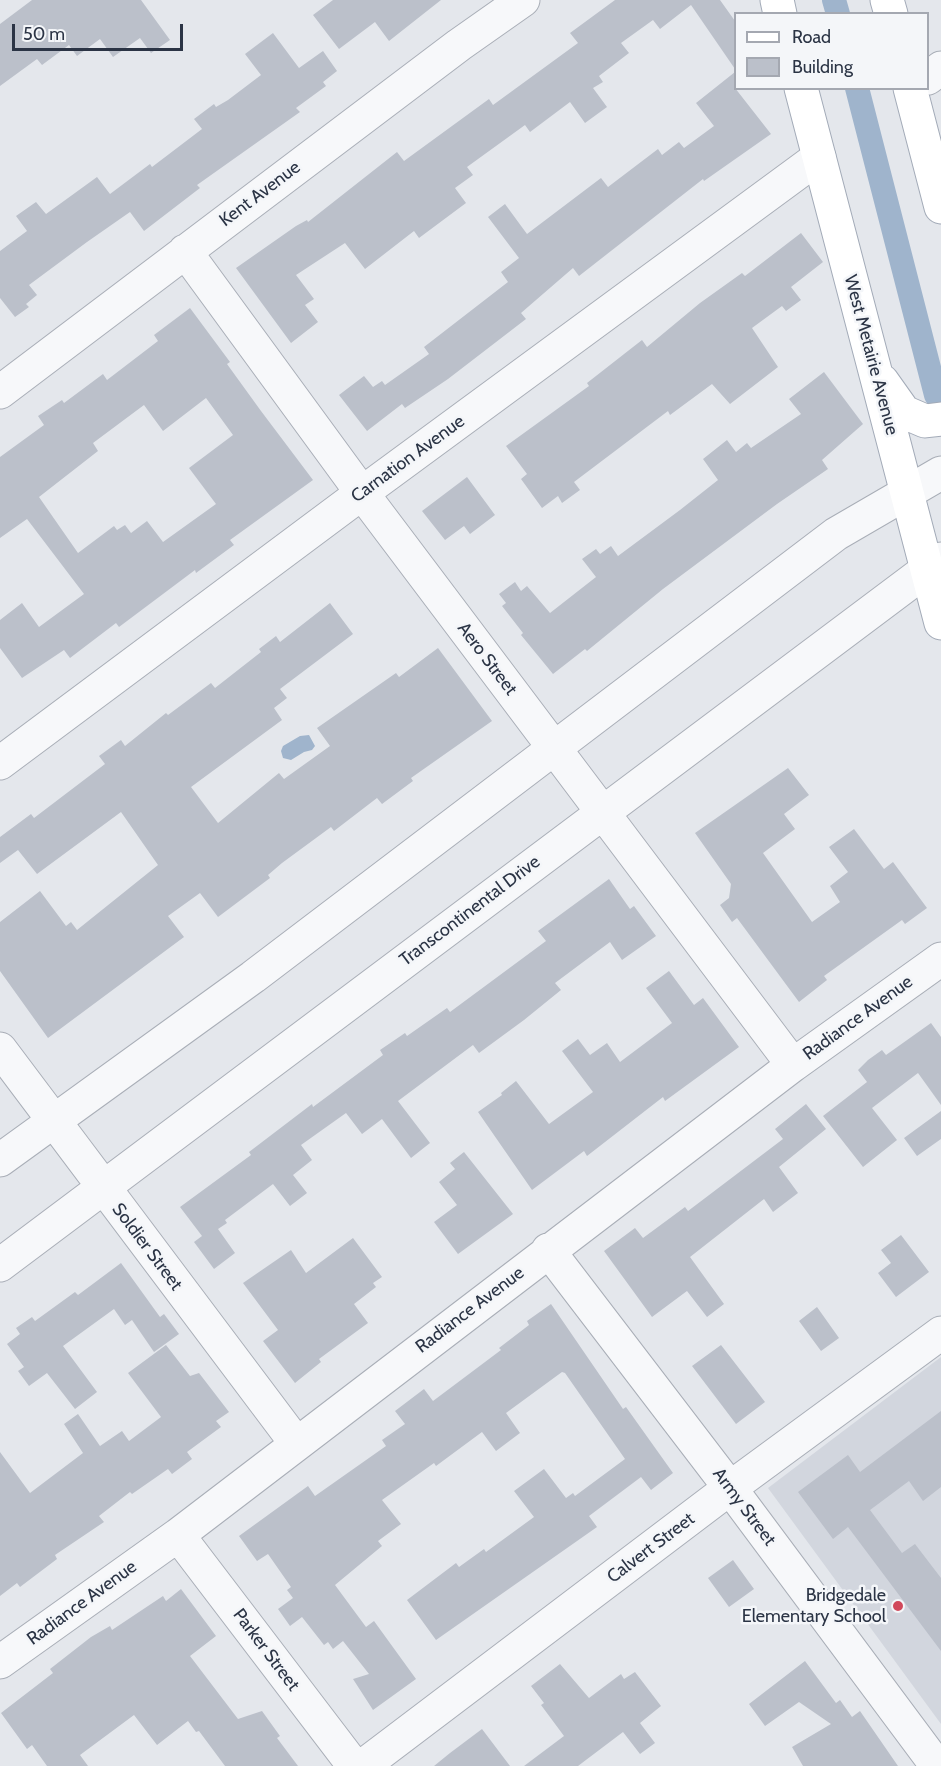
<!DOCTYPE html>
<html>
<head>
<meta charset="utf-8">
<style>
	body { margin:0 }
	#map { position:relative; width:941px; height:1766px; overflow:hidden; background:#e4e7ec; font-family:Cabin,sans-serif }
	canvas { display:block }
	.legend { position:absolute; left:734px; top:12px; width:195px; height:78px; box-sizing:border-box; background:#f4f6f9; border:2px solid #a4a8b1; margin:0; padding:8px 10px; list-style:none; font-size:18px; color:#2b3445 }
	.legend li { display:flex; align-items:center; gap:12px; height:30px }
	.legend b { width:30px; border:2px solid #a4a8b1 }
	.scale { position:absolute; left:12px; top:24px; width:171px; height:27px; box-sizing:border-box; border:3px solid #2b3445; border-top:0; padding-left:8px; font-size:18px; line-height:21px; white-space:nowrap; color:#2b3445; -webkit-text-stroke:4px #f4f6f9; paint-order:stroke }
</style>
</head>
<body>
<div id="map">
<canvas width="941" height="1766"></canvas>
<ul class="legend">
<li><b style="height:8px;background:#fff"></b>Road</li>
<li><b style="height:16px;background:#bbc0ca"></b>Building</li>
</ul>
<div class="scale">50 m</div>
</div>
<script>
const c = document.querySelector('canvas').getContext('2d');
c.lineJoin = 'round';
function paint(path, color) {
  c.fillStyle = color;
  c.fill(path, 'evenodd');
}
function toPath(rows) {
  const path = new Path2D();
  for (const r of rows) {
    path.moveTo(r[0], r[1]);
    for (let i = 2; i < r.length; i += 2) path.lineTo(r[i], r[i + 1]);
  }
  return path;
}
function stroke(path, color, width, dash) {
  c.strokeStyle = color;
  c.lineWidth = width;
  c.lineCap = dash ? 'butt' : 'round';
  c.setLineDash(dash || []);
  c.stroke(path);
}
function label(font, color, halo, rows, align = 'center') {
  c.font = font + ' Cabin,sans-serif';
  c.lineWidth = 5;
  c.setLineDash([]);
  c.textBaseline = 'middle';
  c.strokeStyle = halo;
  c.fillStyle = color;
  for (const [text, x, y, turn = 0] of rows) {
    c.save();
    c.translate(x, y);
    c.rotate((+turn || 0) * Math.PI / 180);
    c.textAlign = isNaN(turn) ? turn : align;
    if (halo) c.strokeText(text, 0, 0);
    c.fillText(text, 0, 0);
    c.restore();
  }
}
const built = toPath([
	[941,1357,941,1724,768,1488]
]);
const water = toPath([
	[309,735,315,746,312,750,304,752,291,760,283,758,281,751,283,746,300,736]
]);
const canal = toPath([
	[834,0,838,14],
	[857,88,936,395]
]);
const building = toPath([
	[32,0,141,0,170,40,151,53,140,38,113,57,100,39,77,56,69,45,42,65,37,59,0,86,0,24],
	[333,0,441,0,389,41,375,22,339,49,313,15],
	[615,0,720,0,735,21,735,69,691,5,660,29,653,20,621,43,629,53,599,76,603,82,593,88,607,107,585,123,570,102,530,132,525,125,467,167,473,175,455,188,466,203,419,238,414,231,365,269,345,243,296,275,314,299,305,305,318,322,291,343,236,268,296,226,307,220,308,222,397,152,404,161,489,99,493,105,578,43,570,33],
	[273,33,299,68,323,51,337,71,323,82,326,86,296,108,300,112,197,185,200,188,144,231,130,212,87,242,29,285,37,295,26,304,29,307,15,317,0,298,0,251,27,231,16,216,36,202,46,214,97,177,110,194,150,164,152,167,202,129,194,119,214,104,216,107,228,100,261,75,245,54],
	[735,72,735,88,771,134,704,181,703,179,579,276,573,268,521,313,526,319,448,379,405,408,402,404,367,431,339,395,364,376,373,387,382,381,385,385,429,354,424,347,508,282,501,272,519,258,488,217,505,204,527,234,601,178,608,187,658,149,662,155,679,142,684,148,714,126,696,103],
	[801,233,823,262,791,287,801,300,786,311,782,306,752,328,778,367,730,404,712,384,670,415,668,411,574,482,580,490,562,503,558,496,542,508,521,479,527,474,506,446,589,386,587,383,642,340,647,347,700,303,742,273,745,276],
	[190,308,230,362,227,364,261,411,313,480,230,540,234,545,196,573,195,570,119,627,116,623,70,658,64,650,22,678,0,648,0,620,22,603,39,627,84,594,27,519,0,538,0,457,44,425,38,416,62,400,64,403,103,374,107,380,158,341,154,335],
	[206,398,233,435,189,468,216,504,163,542,147,521,131,533,125,525,117,530,114,526,78,553,39,497,98,451,93,443,144,405,163,431],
	[824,372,863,424,822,460,828,469,777,504,663,589,587,651,585,649,553,674,521,635,523,633,502,606,506,603,499,594,515,582,521,591,527,586,550,613,596,577,582,559,596,549,600,554,611,546,618,556,680,510,718,480,703,459,727,440,736,452,747,443,751,448,801,414,789,399],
	[467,477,495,515,470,534,464,526,445,540,422,511],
	[330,603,353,634,280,689,287,698,274,708,282,720,191,787,218,823,279,773,284,779,330,746,317,728,396,673,399,677,438,648,492,721,411,778,413,781,382,804,377,798,334,831,331,827,282,863,268,875,270,878,218,917,200,893,168,916,184,937,48,1038,0,971,0,922,40,891,66,926,71,922,77,930,158,865,121,812,37,874,18,850,0,863,0,837,31,814,34,818,105,764,99,756,121,740,125,746,166,713,168,715,211,683,215,688,261,652,259,649,276,636,280,642],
	[788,768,809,795,784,814,795,829,763,853,812,922,840,902,830,886,848,872,829,847,854,829,884,869,893,862,927,908,905,924,902,920,824,976,827,980,799,1002,737,918,732,922,720,905,729,898,731,884,695,833],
	[609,879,630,909,634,906,656,936,622,960,610,942,555,983,561,990,524,1020,479,1053,473,1045,398,1101,430,1143,411,1158,382,1119,362,1134,346,1113,301,1145,312,1160,293,1175,307,1193,290,1206,273,1184,225,1220,227,1223,218,1229,235,1253,214,1269,194,1242,202,1236,180,1207,251,1155,249,1152,312,1104,313,1107,383,1055,380,1050,405,1033,407,1036,447,1008,450,1012,546,941,538,931],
	[669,971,694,1005,703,998,739,1047,665,1101,663,1097,587,1156,584,1151,532,1190,478,1112,502,1095,501,1093,516,1081,549,1124,593,1092,562,1051,578,1039,590,1055,607,1043,620,1062,672,1023,646,988],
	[931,1023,941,1037,941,1105,918,1073,872,1108,897,1140,863,1167,823,1116,867,1082,858,1070,868,1060,882,1050,886,1055],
	[806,1104,826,1129,779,1167,798,1193,773,1212,764,1199,690,1257,724,1304,707,1317,687,1291,652,1317,604,1251,635,1228,643,1238,685,1207,688,1211,783,1139,775,1129],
	[941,1111,941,1139,917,1156,904,1138],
	[464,1152,513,1214,458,1254,434,1222,457,1205,439,1182,455,1169,450,1163],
	[901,1235,929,1272,896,1297,878,1273,891,1263,881,1250],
	[353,1238,382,1277,373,1283,376,1287,354,1304,368,1323,319,1359,321,1362,295,1383,263,1341,278,1330,243,1283,291,1250,306,1273],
	[121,1263,160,1317,164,1314,179,1334,154,1352,132,1320,125,1325,114,1309,63,1346,97,1392,75,1409,47,1373,29,1386,18,1371,24,1367,7,1344,20,1334,16,1328,32,1317,35,1321,75,1292,78,1295],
	[551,1304,623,1409,626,1407,673,1473,651,1490,641,1477,589,1516,597,1527,436,1640,407,1600,456,1563,459,1567,484,1549,486,1552,534,1517,514,1491,544,1469,566,1498,573,1493,575,1496,625,1459,565,1373,562,1372,506,1413,520,1433,496,1451,482,1432,436,1466,434,1463,382,1500,401,1524,378,1541,382,1546,335,1585,366,1627,374,1621,416,1679,373,1710,353,1679,369,1674,343,1641,333,1649,328,1642,324,1645,302,1617,290,1626,278,1609,293,1598,287,1590,291,1587,268,1554,257,1561,239,1536,308,1486,315,1496,386,1446,382,1440,405,1424,395,1411,424,1389,433,1401,501,1350,499,1348,529,1325,527,1321],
	[817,1307,839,1338,821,1351,799,1321],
	[166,1345,190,1376,199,1373,229,1412,216,1421,221,1427,187,1452,192,1459,172,1474,168,1469,132,1494,130,1492,99,1516,104,1522,55,1555,57,1559,20,1587,17,1583,0,1596,0,1452,30,1493,83,1453,64,1424,78,1414,100,1446,122,1431,129,1441,161,1417,128,1373],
	[721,1345,765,1402,736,1424,692,1366],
	[941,1411,941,1487,923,1501,909,1481,870,1510,902,1553,915,1544,941,1578,941,1651,848,1527,833,1539,798,1492,848,1455,860,1472],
	[733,1560,754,1589,729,1607,708,1578],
	[181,1589,216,1636,190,1656,238,1719,262,1711,280,1736,277,1738,298,1766,225,1766,199,1731,196,1732,188,1721,157,1745,134,1715,80,1755,88,1766,47,1766,32,1745,27,1749,1,1713,53,1673,50,1669,91,1637,110,1626,112,1630,163,1596,166,1601],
	[805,1661,836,1703,840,1700,852,1717,860,1711,898,1766,803,1766,792,1747,831,1724,799,1702,765,1726,749,1704],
	[560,1664,589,1698,621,1674,624,1679,635,1672,661,1706,640,1723,655,1743,640,1754,623,1732,578,1766,524,1766,564,1736,541,1705,544,1703,531,1686],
	[482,1729,510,1766,434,1766,450,1753]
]);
const minor = toPath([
	[928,78,941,68],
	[185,251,362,493,793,1065],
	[0,392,459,45,523,0],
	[0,763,362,493,819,157],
	[0,1049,296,1443],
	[0,1160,253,977,836,534,941,473],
	[548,1250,730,1488,937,1766],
	[0,1265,941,559],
	[178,1535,354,1766],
	[0,1662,178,1535,793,1065,941,959],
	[363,1766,730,1488,941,1333]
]);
const major = toPath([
	[777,0,780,14],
	[887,0,891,14],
	[801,88,941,623],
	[910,88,941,207],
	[882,381,904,412,925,421,941,419]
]);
const markers = [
	[898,1606,6,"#d1495b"]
];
const streetNames = [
	["Kent Avenue",260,194,-37],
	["West Metairie Avenue",871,355,75],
	["Carnation Avenue",408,459,-36],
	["Aero Street",487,659,53],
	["Transcontinental Drive",470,911,-37],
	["Radiance Avenue",858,1018,-36],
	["Soldier Street",147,1247,53],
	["Radiance Avenue",470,1310,-37],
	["Army Street",744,1507,53],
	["Calvert Street",651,1548,-37],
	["Radiance Avenue",82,1603,-36],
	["Parker Street",266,1650,53]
];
const poiNames = [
	["Bridgedale",886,1596],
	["Elementary School",886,1617]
];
paint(built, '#d2d6de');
paint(water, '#9fb4cc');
stroke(canal, '#9fb4cc', 24);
paint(building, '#bbc0ca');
stroke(minor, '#a9aeb7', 35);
stroke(major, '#a3abb8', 35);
stroke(minor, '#f7f8fa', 33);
stroke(major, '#fff', 33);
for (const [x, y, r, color] of markers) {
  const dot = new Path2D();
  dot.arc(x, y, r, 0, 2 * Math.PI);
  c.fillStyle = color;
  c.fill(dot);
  stroke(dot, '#f4f6f9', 2);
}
label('18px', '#2b3445', '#f4f6f9', streetNames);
label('18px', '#2b3445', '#f4f6f9', poiNames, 'right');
</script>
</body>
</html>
